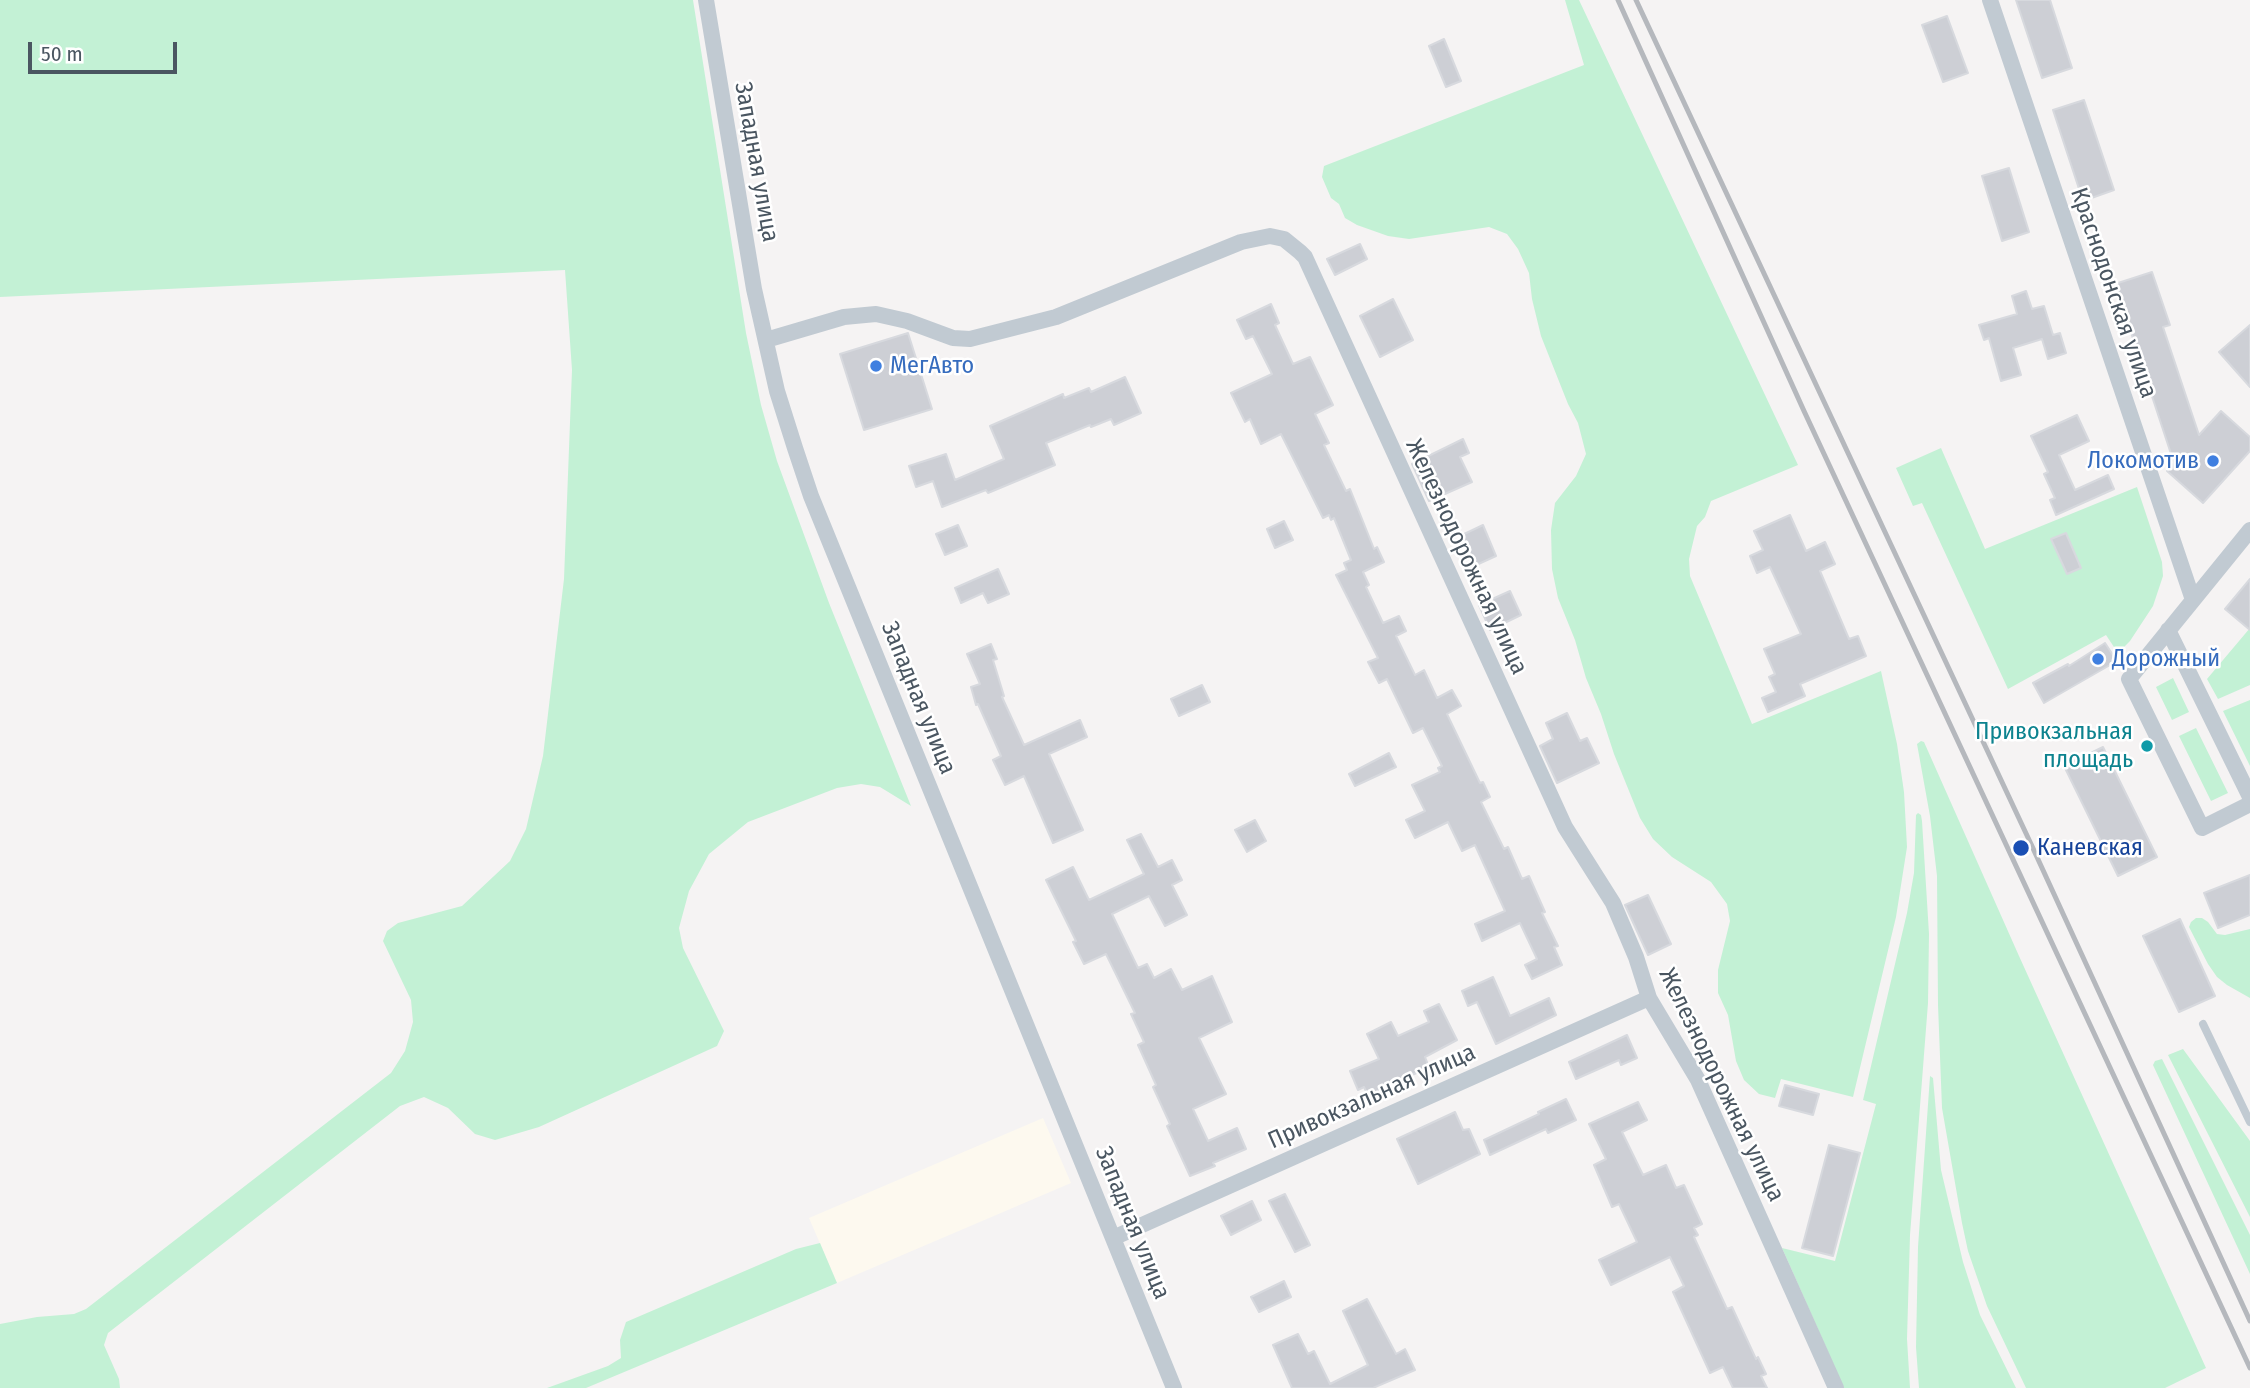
<!DOCTYPE html>
<html>
<head>
<meta charset="utf-8">
<style>
	body { margin:0 }
	#map { position:relative; width:2250px; height:1388px; overflow:hidden; background:#f5f3f3; font-family:"Fira Sans Condensed",sans-serif }
	canvas { display:block }
	.scale { position:absolute; left:28px; top:42px; width:149px; height:32px; box-sizing:border-box; border:4px solid #4a5661; border-top:0; padding-left:9px; font-size:21px; line-height:24px; white-space:nowrap; color:#4a5661; -webkit-text-stroke:5px #fff; paint-order:stroke }
</style>
</head>
<body>
<div id="map">
<canvas width="2250" height="1388"></canvas>
<div class="scale">50 m</div>
</div>
<script>
const c = document.querySelector('canvas').getContext('2d');
c.lineJoin = 'round';
function paint(path, color) {
  c.fillStyle = color;
  c.fill(path, 'evenodd');
}
function toPath(rows) {
  const path = new Path2D();
  for (const r of rows) {
    path.moveTo(r[0], r[1]);
    for (let i = 2; i < r.length; i += 2) path.lineTo(r[i], r[i + 1]);
  }
  return path;
}
function stroke(path, color, width, dash) {
  c.strokeStyle = color;
  c.lineWidth = width;
  c.lineCap = dash ? 'butt' : 'round';
  c.setLineDash(dash || []);
  c.stroke(path);
}
function label(font, color, halo, rows, align = 'center') {
  c.font = font + ' "Fira Sans Condensed",sans-serif';
  c.lineWidth = 5;
  c.setLineDash([]);
  c.textBaseline = 'middle';
  c.strokeStyle = halo;
  c.fillStyle = color;
  for (const [text, x, y, turn = 0] of rows) {
    c.save();
    c.translate(x, y);
    c.rotate((+turn || 0) * Math.PI / 180);
    c.textAlign = isNaN(turn) ? turn : align;
    if (halo) c.strokeText(text, 0, 0);
    c.fillText(text, 0, 0);
    c.restore();
  }
}
const commercial = toPath([
	[1043,1118,1071,1183,837,1283,809,1218]
]);
const green = toPath([
	[0,0,693,0,746,333,761,405,777,461,829,603,911,806,880,787,861,784,837,788,748,822,709,854,689,891,679,928,683,948,724,1031,717,1046,539,1127,495,1140,475,1134,448,1108,424,1097,400,1106,108,1333,104,1345,119,1379,120,1388,0,1388,0,1324,37,1317,74,1314,86,1309,391,1073,405,1051,413,1022,411,1000,383,941,387,931,398,923,462,906,510,861,526,829,543,756,564,579,572,370,565,270,0,297],
	[1565,0,1579,0,1798,465,1711,501,1705,517,1697,526,1689,559,1690,576,1752,724,1881,671,1897,744,1904,792,1907,847,1896,917,1853,1097,1781,1079,1775,1098,1759,1094,1744,1080,1736,1061,1728,1015,1718,993,1718,970,1730,921,1727,904,1711,882,1672,857,1653,839,1640,818,1614,754,1601,714,1586,678,1575,640,1558,598,1552,569,1551,530,1555,503,1576,476,1586,454,1578,423,1568,404,1541,336,1532,299,1529,273,1518,249,1507,234,1489,227,1409,239,1388,236,1357,225,1345,218,1339,204,1331,198,1322,177,1324,166,1584,65],
	[1941,448,1985,549,2137,487,2162,562,2163,576,2153,606,2130,641,2118,653,2106,635,2008,689,1922,503,1913,506,1896,468],
	[2250,628,2250,685,2218,699,2207,679],
	[2173,678,2189,712,2172,720,2156,687],
	[2250,700,2250,766,2223,711],
	[2196,728,2228,793,2211,801,2179,736],
	[1921,741,1924,742,2019,956,2206,1368,2165,1388,2026,1388,1987,1306,1968,1251,1962,1223,1942,1108,1938,1005,1937,876,1930,816,1917,744],
	[1918,813,1921,815,1922,821,1929,934,1928,1003,1910,1235,1907,1339,1910,1388,1844,1388,1782,1248,1835,1261,1876,1104,1863,1100,1907,913,1914,873,1916,815],
	[2196,918,2202,918,2208,922,2217,934,2225,935,2250,929,2250,998,2227,985,2217,977,2208,964,2189,927,2191,922],
	[2183,1049,2250,1141,2250,1217,2168,1055],
	[2162,1059,2250,1235,2250,1274,2153,1065,2155,1061],
	[1930,1076,1933,1078,1941,1170,1963,1262,1980,1315,2016,1388,1919,1388,1916,1347,1918,1247],
	[820,1243,837,1283,586,1388,547,1388,608,1366,621,1358,620,1340,626,1322,796,1249]
]);
const building = toPath([
	[2016,0,2050,0,2072,68,2042,78,2016,0],
	[1947,16,1968,73,1943,82,1922,25,1947,16],
	[1444,39,1461,81,1446,87,1429,46,1444,39],
	[2084,100,2114,190,2083,201,2053,110,2084,100],
	[2009,168,2029,232,2002,241,1982,176,2009,168],
	[1360,244,1367,259,1335,275,1327,259,1360,244],
	[2152,272,2170,325,2163,327,2199,435,2221,411,2250,437,2250,451,2203,503,2167,471,2174,463,2115,284,2152,272],
	[2026,291,2032,309,2044,306,2053,335,2060,333,2066,353,2048,359,2042,339,2013,348,2021,375,2001,381,1989,338,1984,340,1979,325,2017,314,2012,296,2026,291],
	[1393,299,1413,340,1380,357,1360,316,1393,299],
	[1271,304,1279,323,1275,325,1293,364,1310,357,1333,405,1315,414,1329,443,1324,445,1346,491,1350,489,1374,549,1377,547,1384,562,1363,572,1369,585,1366,587,1383,623,1399,616,1406,631,1396,636,1415,675,1424,670,1437,698,1452,690,1461,706,1447,714,1480,783,1483,782,1490,797,1481,802,1504,849,1508,847,1522,879,1529,876,1545,912,1542,913,1558,946,1554,947,1562,965,1532,979,1525,965,1537,959,1520,923,1482,941,1475,924,1505,911,1475,845,1462,851,1448,822,1415,838,1406,820,1425,811,1412,785,1440,772,1438,768,1442,766,1423,728,1413,733,1387,679,1379,683,1368,662,1378,658,1336,575,1347,570,1344,563,1351,560,1334,518,1331,520,1329,515,1323,518,1281,434,1261,444,1250,419,1245,422,1231,393,1272,374,1253,336,1246,339,1237,320,1271,304],
	[2250,325,2250,387,2219,352,2250,325],
	[908,333,932,409,864,430,840,354,908,333],
	[1125,377,1141,413,1114,425,1111,419,1091,427,1090,425,1046,443,1055,465,988,493,986,490,942,507,933,481,916,487,909,466,946,454,955,480,1004,459,990,426,1063,394,1064,398,1089,388,1091,392,1125,377],
	[2077,415,2089,441,2059,455,2075,490,2108,475,2114,489,2056,515,2050,500,2055,498,2044,474,2048,472,2031,436,2077,415],
	[1463,439,1469,453,1460,457,1472,482,1429,501,1412,464,1463,439],
	[1790,515,1806,551,1825,542,1835,564,1820,571,1849,639,1858,636,1866,656,1800,684,1805,696,1768,712,1762,698,1776,692,1769,677,1775,674,1764,649,1801,634,1770,567,1757,573,1750,556,1763,550,1754,531,1790,515],
	[1284,521,1293,540,1275,548,1267,529,1284,521],
	[958,525,967,546,945,555,936,534,958,525],
	[1483,525,1496,556,1474,566,1460,536,1483,525],
	[2066,533,2081,568,2067,574,2051,539,2066,533],
	[998,569,1009,594,988,603,983,593,961,603,955,588,998,569],
	[2250,579,2250,630,2225,609,2250,579],
	[1510,591,1521,615,1490,630,1479,605,1510,591],
	[2105,643,2117,661,2044,703,2033,683,2068,664,2069,666,2105,643],
	[991,644,997,659,993,660,1004,696,1002,697,1024,745,1080,720,1087,737,1049,754,1083,830,1053,843,1024,776,1005,785,993,760,1001,756,978,704,976,705,971,687,980,684,967,654,991,644],
	[1202,685,1210,702,1179,716,1171,699,1202,685],
	[1567,713,1580,741,1587,738,1599,763,1557,783,1540,746,1553,739,1546,723,1567,713],
	[2103,747,2157,857,2118,876,2064,766,2103,747],
	[1389,753,1396,767,1355,786,1349,774,1389,753],
	[1255,820,1266,841,1247,852,1235,830,1255,820],
	[1141,834,1158,867,1172,860,1182,880,1172,885,1187,915,1165,926,1149,896,1112,914,1138,968,1147,964,1154,978,1171,969,1182,990,1212,976,1232,1022,1199,1038,1226,1094,1193,1109,1208,1141,1237,1128,1246,1149,1213,1163,1215,1166,1190,1176,1167,1126,1170,1124,1153,1087,1156,1085,1138,1045,1144,1042,1131,1014,1135,1013,1106,954,1084,964,1073,942,1076,941,1046,880,1073,867,1089,900,1144,874,1127,840,1141,834],
	[2250,875,2250,915,2218,928,2204,893,2250,875],
	[1648,895,1671,944,1648,955,1625,905,1648,895],
	[2180,919,2215,996,2179,1012,2143,936,2180,919],
	[1493,977,1510,1016,1549,998,1556,1015,1496,1044,1477,1002,1468,1006,1462,991,1493,977],
	[1439,1004,1457,1040,1425,1057,1429,1067,1389,1086,1391,1089,1369,1098,1364,1087,1358,1090,1350,1071,1379,1059,1367,1034,1391,1022,1398,1036,1429,1022,1424,1011,1439,1004],
	[1627,1035,1637,1058,1621,1065,1619,1060,1576,1079,1569,1062,1627,1035],
	[1785,1085,1819,1094,1813,1115,1779,1106,1785,1085],
	[1566,1099,1576,1120,1548,1133,1546,1129,1490,1155,1484,1140,1539,1114,1538,1112,1566,1099],
	[1638,1102,1647,1120,1622,1132,1643,1175,1666,1165,1676,1188,1684,1185,1702,1224,1694,1228,1698,1235,1694,1237,1727,1309,1732,1307,1756,1359,1758,1357,1766,1374,1761,1376,1767,1388,1733,1388,1723,1367,1710,1373,1673,1292,1684,1286,1670,1257,1611,1285,1599,1260,1637,1242,1619,1204,1612,1207,1594,1165,1606,1159,1589,1124,1638,1102],
	[1455,1112,1463,1130,1469,1129,1480,1154,1418,1184,1397,1139,1455,1112],
	[1829,1145,1860,1153,1833,1256,1802,1248,1829,1145],
	[1285,1194,1310,1245,1295,1252,1269,1201,1285,1194],
	[1252,1201,1261,1220,1231,1235,1221,1216,1252,1201],
	[1284,1281,1291,1297,1259,1312,1251,1297,1284,1281],
	[1367,1299,1396,1354,1405,1349,1415,1370,1373,1388,1292,1388,1273,1345,1298,1334,1308,1354,1314,1351,1330,1384,1368,1365,1343,1311,1367,1299]
]);
const service = toPath([
	[2203,1024,2250,1122]
]);
const minor = toPath([
	[706,0,754,289,777,391,795,448,811,496,1174,1388],
	[1990,0,2193,600],
	[766,340,844,317,876,314,907,321,953,338,970,339,1056,317,1241,242,1270,236,1284,239,1300,252,1305,257,1565,827,1613,903,1636,957,1649,998,1698,1080,1836,1388],
	[2250,530,2129,679,2202,828,2250,804],
	[2168,630,2250,797],
	[1113,1238,1649,998]
]);
const rail = toPath([
	[1618,0,1804,411,2250,1368],
	[1636,0,2031,844,2250,1321]
]);
const markers = [
	[876,366,7,"#3f7fe0"],
	[2213,461,7,"#3f7fe0"],
	[2098,659,7,"#3f7fe0"],
	[2147,746,7,"#0f9aa8"],
	[2021,848,9,"#1a4fb4"]
];
const streetNames = [
	["Западная улица",756,162,80],
	["Краснодонская улица",2113,293,71],
	["Железнодорожная улица",1466,557,65],
	["Западная улица",918,698,68],
	["Железнодорожная улица",1721,1085,64],
	["Привокзальная улица",1372,1097,-24],
	["Западная улица",1132,1223,68]
];
const shopNames = [
	["МегАвто",890,366],
	["Локомотив",2199,461,"right"],
	["Дорожный",2112,659]
];
const cultureNames = [
	["Привокзальная",2133,732],
	["площадь",2133,760]
];
const transitNames = [
	["Каневская",2037,848]
];
paint(commercial, '#fdf9ef');
paint(green, '#c3f1d5');
paint(building, '#cdcfd5');
stroke(building, '#d7d9de', 2);
stroke(service, '#c1cad2', 8);
stroke(minor, '#c1cad2', 16);
stroke(rail, '#b5b8bd', 5);
for (const [x, y, r, color] of markers) {
  const dot = new Path2D();
  dot.arc(x, y, r, 0, 2 * Math.PI);
  c.fillStyle = color;
  c.fill(dot);
  stroke(dot, '#fff', 2.5);
}
label('24px', '#4a5661', '#fff', streetNames);
label('24px', '#366cbe', '#fff', shopNames, 'left');
label('24px', '#0d838f', '#fff', cultureNames, 'right');
label('24px', '#164399', '#fff', transitNames, 'left');
</script>
</body>
</html>
